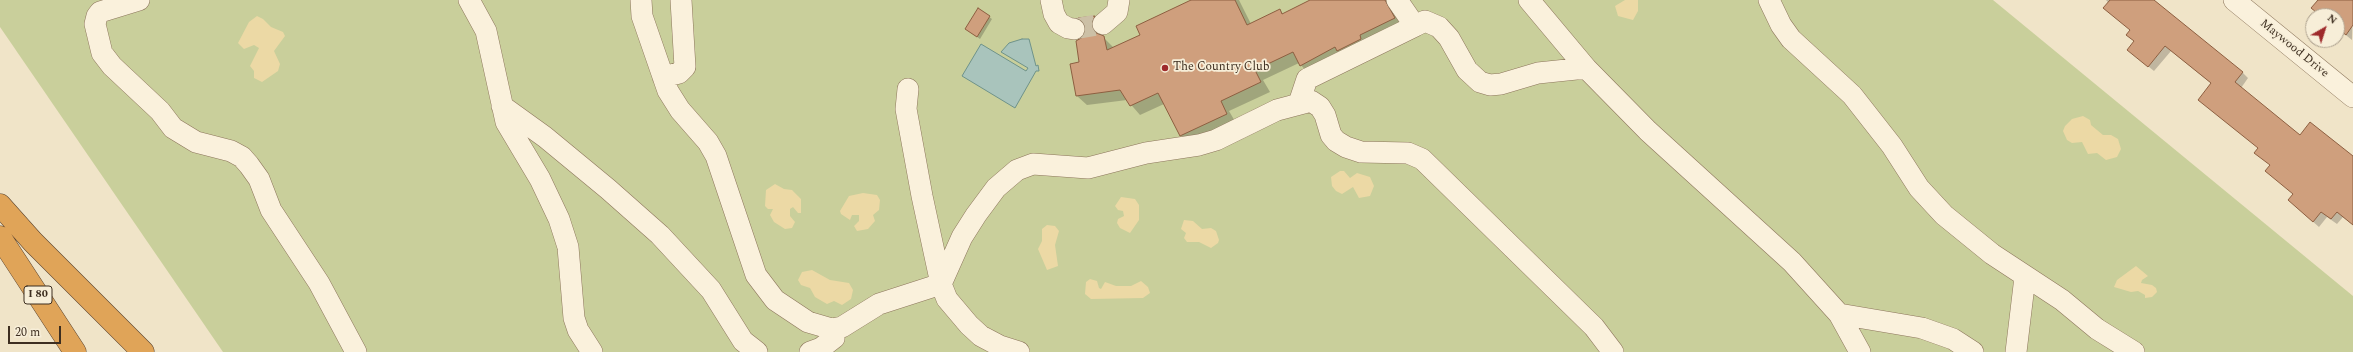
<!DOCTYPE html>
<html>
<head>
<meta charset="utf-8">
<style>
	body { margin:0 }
	#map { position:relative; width:2353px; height:352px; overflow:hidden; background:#f0e4c8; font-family:Spectral,serif }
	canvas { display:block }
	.north { position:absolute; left:2305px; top:8px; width:40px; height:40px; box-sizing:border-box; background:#f7eed8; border:1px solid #ada18e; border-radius:50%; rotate:39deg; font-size:11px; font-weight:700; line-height:16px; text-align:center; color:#3d2e20 }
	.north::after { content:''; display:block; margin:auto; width:14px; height:18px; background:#9e2a2b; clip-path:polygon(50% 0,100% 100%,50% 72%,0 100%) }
	.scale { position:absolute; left:8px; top:326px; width:53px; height:18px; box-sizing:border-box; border:2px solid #3d2e20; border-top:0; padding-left:5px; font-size:12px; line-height:14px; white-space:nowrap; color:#3d2e20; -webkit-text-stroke:3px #f7eed8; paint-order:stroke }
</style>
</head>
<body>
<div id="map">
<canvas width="2353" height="352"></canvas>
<div class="north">N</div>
<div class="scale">20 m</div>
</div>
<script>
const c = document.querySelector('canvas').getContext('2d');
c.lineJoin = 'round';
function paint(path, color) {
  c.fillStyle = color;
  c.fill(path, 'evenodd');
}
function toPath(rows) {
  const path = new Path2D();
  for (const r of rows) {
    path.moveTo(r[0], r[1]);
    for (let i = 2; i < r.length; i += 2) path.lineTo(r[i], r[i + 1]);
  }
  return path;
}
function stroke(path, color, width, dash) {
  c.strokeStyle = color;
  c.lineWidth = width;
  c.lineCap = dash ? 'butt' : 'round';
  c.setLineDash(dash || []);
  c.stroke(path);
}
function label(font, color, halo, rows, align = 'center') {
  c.font = font + ' Spectral,serif';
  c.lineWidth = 3.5;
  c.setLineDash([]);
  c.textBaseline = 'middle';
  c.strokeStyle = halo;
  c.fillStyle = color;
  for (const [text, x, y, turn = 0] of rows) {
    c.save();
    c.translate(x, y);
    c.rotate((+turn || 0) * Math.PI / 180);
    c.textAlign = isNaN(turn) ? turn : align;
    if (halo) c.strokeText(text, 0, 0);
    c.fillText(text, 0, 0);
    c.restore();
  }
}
const green = toPath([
	[0,0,1993,0,2353,296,2353,352,223,352,0,27]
]);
const sand = toPath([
	[1625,0,1638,0,1638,11,1633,20,1618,16,1615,6],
	[257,16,263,19,271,27,283,32,285,36,274,51,280,64,278,71,262,82,254,78,254,71,250,66,259,48,254,45,244,49,238,43,249,22],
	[2083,116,2090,120,2091,125,2103,135,2111,135,2118,139,2121,149,2117,157,2106,160,2097,153,2088,154,2082,142,2072,143,2067,140,2063,131,2065,126,2072,119],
	[1340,171,1344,171,1350,178,1357,173,1370,177,1374,186,1370,196,1359,198,1353,187,1342,194,1336,191,1332,186,1331,177],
	[775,184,784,189,792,190,801,199,801,213,798,213,793,207,790,209,790,216,795,222,792,228,785,229,774,222,770,215,773,209,768,209,765,206,766,190],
	[863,193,877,195,880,200,879,210,873,215,875,221,868,229,857,231,854,226,859,221,859,215,852,215,850,220,841,214,840,211,849,196],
	[1121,197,1135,199,1139,205,1139,220,1130,233,1120,228,1117,223,1118,219,1124,216,1123,211,1118,210,1115,206],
	[1184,220,1193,221,1202,229,1211,228,1216,231,1219,240,1218,243,1211,248,1199,242,1187,242,1184,238,1186,233,1181,229],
	[1047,225,1055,226,1059,231,1055,245,1058,266,1047,270,1038,249,1042,241,1042,229],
	[2136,266,2148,276,2142,280,2141,283,2152,285,2156,288,2157,292,2152,297,2145,298,2145,295,2138,291,2131,292,2114,287,2117,280],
	[812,270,830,280,849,283,853,290,851,299,842,305,834,301,827,304,815,297,810,288,801,285,798,280,802,272],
	[1090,279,1097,281,1099,288,1101,289,1105,282,1116,286,1131,286,1141,281,1148,287,1150,293,1143,298,1091,299,1085,294,1086,282]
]);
const water = toPath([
	[1022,39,1029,39,1036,66,1038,65,1039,71,1036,71,1015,108,962,76,981,44,1026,71,1028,68,1001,52,1009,43,1022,39]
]);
const shadow = toPath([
	[1192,0,1239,0,1251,24,1280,10,1284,15,1312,0,1393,0,1403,27,1310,75,1299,63,1263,80,1270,92,1229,111,1236,123,1190,145,1181,135,1164,104,1140,115,1127,100,1087,105,1077,96,1084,38,1094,17,1104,26,1101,35,1114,48,1141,36],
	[2106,0,2153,0,2243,73,2248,78,2241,88,2300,136,2353,158,2353,225,2343,217,2337,224,2327,217,2319,227,2295,206,2289,200,2294,194,2271,165,2261,158,2259,148,2199,100,2212,84,2171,51,2154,71,2134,55,2135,42,2127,35,2131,30],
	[2316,0,2353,0,2352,40,2337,28,2337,16,2321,16,2313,8,2318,1],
	[989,17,992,19,980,39,966,29]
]);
const building = toPath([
	[1191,0,1235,0,1247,25,1280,9,1282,14,1310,0,1385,0,1395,18,1360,35,1361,39,1337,51,1335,47,1300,66,1293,52,1255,70,1261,82,1221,101,1227,114,1182,135,1180,136,1158,93,1130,106,1120,90,1076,96,1070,64,1079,62,1076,41,1083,37,1086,31,1085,24,1078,18,1095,16,1091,27,1094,32,1104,36,1107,50,1140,35,1136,26,1191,0],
	[2110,0,2154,0,2243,72,2235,82,2300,135,2310,122,2353,156,2353,225,2337,212,2331,219,2321,212,2313,222,2288,200,2293,194,2265,171,2270,165,2254,153,2258,148,2198,100,2211,83,2165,46,2148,67,2127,50,2134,41,2126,35,2130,30,2103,8,2110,0],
	[2318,0,2353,0,2353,25,2346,35,2337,28,2337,16,2321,16,2311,8,2318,0],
	[978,8,990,16,977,37,965,29,978,8]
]);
const minorTunnel = toPath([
	[1074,29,1103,24]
]);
const minor = toPath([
	[139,0,100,12,97,16,95,24,102,53,112,66,160,111,173,128,196,142,231,151,242,157,249,165,259,179,271,210,319,283,356,352],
	[469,0,486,31,506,122,540,179,559,219,568,247,574,318,578,330,592,352],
	[641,0,642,16,668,91,680,110,708,142,716,156,756,275,775,300,808,322,832,329,842,327,879,304,941,284,962,237,976,215,996,188,1017,170,1033,164,1088,168,1146,153,1199,145,1216,140,1277,110,1311,101,1320,107,1325,115,1331,135,1336,141,1346,147,1361,152,1408,153,1422,159,1594,327,1613,352],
	[1051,0,1054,14,1059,23,1068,28,1074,29],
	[1529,0,1586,68],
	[1769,0,1781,25,1791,39,1852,95,1892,146,1919,188,1944,215,1992,254,2062,300,2097,329,2134,352],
	[2234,0,2353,97],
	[1103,24,1117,12,1119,0],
	[1415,26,1425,21,1439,27,1449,38,1467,70,1480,82,1490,85,1501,84,1538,73,1586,68,1648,131,1792,262,1839,314,1860,352],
	[663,77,679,73,685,67,681,0],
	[908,89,906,109,922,196,941,284,947,299,969,325,981,336,1000,346,1019,352],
	[1299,103,1307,79,1415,26,1397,0],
	[502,106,545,137,608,189,660,235,711,290,743,341,757,352],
	[1839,314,1922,328,1953,339,1973,352],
	[810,352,821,348,834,338,832,329],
	[2016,352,2025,277]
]);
const highway = toPath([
	[0,205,33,242,143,352],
	[0,237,75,352]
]);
const markers = [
	[1165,68,4,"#9e2a2b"]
];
const shields = [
	[38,295,28]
];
const shieldNames = [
	["I 80",38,295]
];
const streetNames = [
	["Maywood Drive",2294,49,39]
];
const poiNames = [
	["The Country Club",1173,68]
];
paint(green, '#c9cf9b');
paint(sand, '#ecd9a5');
paint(water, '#a9c4bc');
stroke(water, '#6f938a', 1);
paint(shadow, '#0003');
paint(building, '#cf9f7d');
stroke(building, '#8d5f41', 1);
stroke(minorTunnel, '#ccc0a6', 21, [21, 10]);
stroke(minor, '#8d765c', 22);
stroke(highway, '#5b4430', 23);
stroke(minor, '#faf1dc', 21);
stroke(highway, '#e0a458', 22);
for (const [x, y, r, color] of markers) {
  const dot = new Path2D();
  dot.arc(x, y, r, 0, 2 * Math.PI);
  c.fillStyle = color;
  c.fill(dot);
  stroke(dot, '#f7eed8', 1.5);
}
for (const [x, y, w] of shields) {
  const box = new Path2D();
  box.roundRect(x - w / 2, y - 9, w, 18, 3);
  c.fillStyle = '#f7eed8';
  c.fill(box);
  stroke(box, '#3d2e20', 1);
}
label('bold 11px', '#3d2e20', null, shieldNames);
label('12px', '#3d2e20', '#f7eed8', streetNames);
label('12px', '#3d2e20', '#f7eed8', poiNames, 'left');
</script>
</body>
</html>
